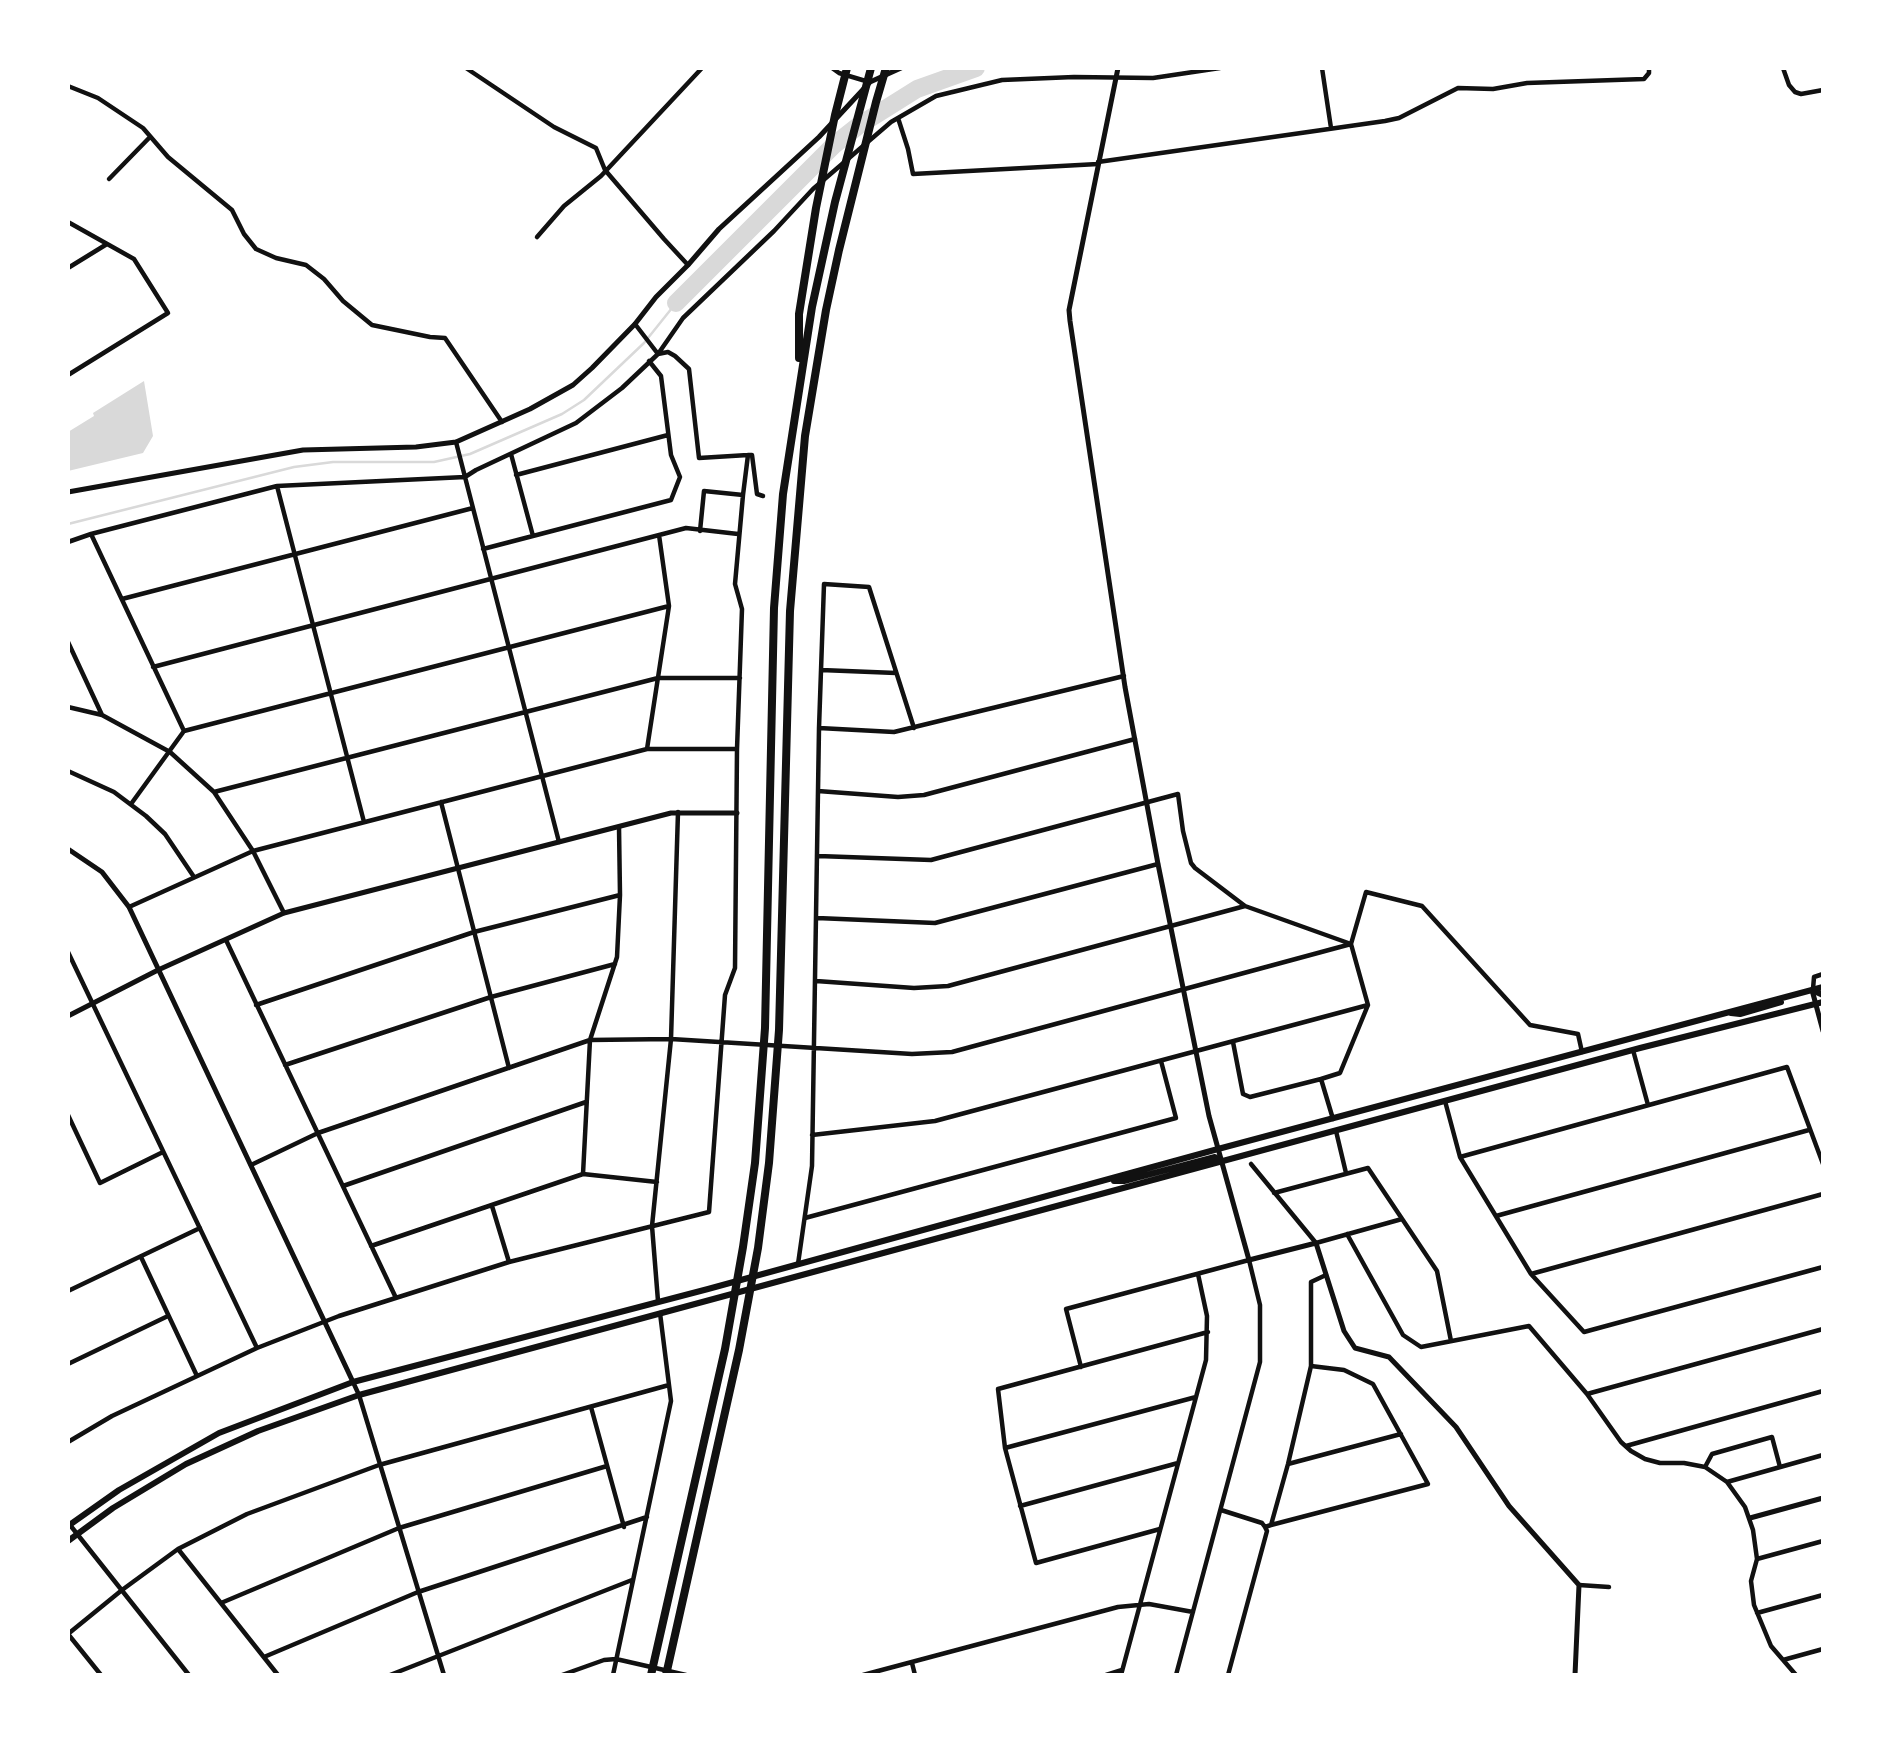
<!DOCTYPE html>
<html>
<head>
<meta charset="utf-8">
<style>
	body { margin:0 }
	#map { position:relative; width:1891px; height:1743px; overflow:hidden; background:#fff; font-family:"Exo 2",sans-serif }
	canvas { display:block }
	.frame { position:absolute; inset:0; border:70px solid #fff; pointer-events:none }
</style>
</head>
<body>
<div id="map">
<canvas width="1891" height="1743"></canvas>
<div class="frame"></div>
</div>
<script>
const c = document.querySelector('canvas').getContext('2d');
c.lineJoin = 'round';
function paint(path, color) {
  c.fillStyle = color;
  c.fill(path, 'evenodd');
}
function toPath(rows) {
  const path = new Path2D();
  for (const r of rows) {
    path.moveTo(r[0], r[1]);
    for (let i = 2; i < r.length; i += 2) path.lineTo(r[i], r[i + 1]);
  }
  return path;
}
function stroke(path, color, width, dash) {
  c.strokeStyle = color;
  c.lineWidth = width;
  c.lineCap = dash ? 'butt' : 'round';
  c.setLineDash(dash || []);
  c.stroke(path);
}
const water = toPath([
	[144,381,153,436,143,453,68,471,68,432,94,416,93,413]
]);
const stream = toPath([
	[68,524,294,467,333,462,434,462,470,454,562,414,584,400,644,343,676,303]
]);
const river = toPath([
	[676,303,834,145,858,126,917,89,976,68]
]);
const minor = toPath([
	[466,68,554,127,596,148,605,170,664,239,688,265],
	[832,68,839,73,869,82],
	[1322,68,1331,128],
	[1783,68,1789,85,1795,92,1801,94,1823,90],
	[68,86,98,98,143,128,168,157,232,210,244,234,256,249,276,258,306,265,324,279,343,301,372,325,430,337,445,338,502,422],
	[898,118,908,149,913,174,1098,164],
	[1098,162,1385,121,1399,118,1458,88,1493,89,1527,83,1644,79,1649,73,1649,68],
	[109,179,150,137],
	[68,222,134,259,168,313,68,375],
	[537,237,564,206,601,176,702,68],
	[68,268,107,244],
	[635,324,658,354,668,352,675,356,689,369,699,458,748,455],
	[456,442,559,842],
	[511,454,533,536],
	[748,455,752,455,757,494,763,496],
	[516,475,668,435],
	[277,486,364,822],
	[743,495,748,455],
	[91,534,184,731,131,804],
	[68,542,91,534,277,486,465,477,476,470,576,423,622,388,658,354,683,318,774,231,813,189,891,122,936,96,1002,80,1074,77,1153,78,1220,68],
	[483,549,671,500,680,477,671,455,661,376,649,361],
	[122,599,473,508],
	[68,642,102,715],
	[153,667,686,528,738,534],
	[821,670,896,673],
	[68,707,102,715,170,752,214,792,253,851,284,913],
	[819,728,894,732,1124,676],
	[184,731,669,606],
	[647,749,669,606,659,535],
	[68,771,114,792,146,816,165,834,194,877],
	[818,791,898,797,924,795,1135,739],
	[214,792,658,678,740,678],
	[441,802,509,1068],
	[818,856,931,860,1178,794,1183,831,1191,863,1195,868,1245,906,1351,944,1368,1005,1340,1073,1321,1079,1333,1119],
	[129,907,253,851,647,749,737,749],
	[817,918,935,923,1158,864],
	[226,940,396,1298],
	[68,952,257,1348],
	[816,981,914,988,948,986,1245,906],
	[1813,989,1814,977,1823,974],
	[256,1005,474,932,620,895],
	[1233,1042,1243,1094,1250,1097,1321,1079],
	[1633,1050,1648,1105],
	[285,1065,491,997,615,964],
	[1445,1101,1460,1157,1531,1274,1584,1332,1823,1267],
	[68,1115,100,1183,163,1152],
	[1336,1131,1346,1173],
	[812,1135,935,1121,1368,1005],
	[1460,1157,1787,1067,1823,1164],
	[1251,1164,1316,1243,1402,1219],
	[251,1165,318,1133,590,1040,671,1039,912,1054,952,1052,1351,944,1366,892,1422,906,1530,1025,1578,1034,1582,1052],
	[583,1174,590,1040,617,957,620,895,619,827],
	[343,1186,586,1102],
	[1274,1193,1368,1168,1437,1271,1451,1341],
	[492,1206,509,1262],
	[1496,1216,1809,1130],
	[805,1218,1176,1118,1161,1061],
	[1347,1234,1403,1335,1421,1347,1529,1326,1587,1394,1621,1442,1631,1451,1645,1459,1660,1463,1684,1463,1705,1467,1727,1482,1745,1507,1753,1530,1757,1559,1751,1581,1754,1605,1771,1646,1796,1675],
	[371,1246,583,1174,657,1182],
	[141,1257,197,1376],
	[798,1264,812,1166,819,728,824,584,869,587,914,728],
	[1531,1274,1823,1194],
	[68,1291,200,1228],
	[658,1301,652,1226,671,1039,678,812],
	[68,1364,168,1316],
	[1081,1367,1066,1309,1249,1260,1260,1305,1260,1362,1176,1675],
	[353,1382,359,1395,444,1675],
	[1587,1394,1823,1329],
	[591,1407,624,1527],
	[68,1442,112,1416,257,1348,339,1316,509,1262,709,1212,725,995,735,968,737,749,742,609,735,584,743,495,704,491,700,531],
	[1626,1446,1823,1391],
	[1005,1448,1196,1397],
	[1288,1464,1401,1434],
	[1705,1467,1712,1454,1772,1437,1780,1467],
	[1727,1482,1823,1455],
	[1020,1506,1178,1463],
	[1221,1510,1262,1523,1265,1527],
	[70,1525,189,1675],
	[1271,1525,1428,1484,1373,1384,1344,1370,1311,1366],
	[1160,1529,1036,1563,1005,1448,998,1389,1208,1332],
	[178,1549,278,1675],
	[1757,1559,1823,1541],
	[1579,1585,1609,1587],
	[221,1603,399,1528,607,1466],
	[1757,1613,1823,1595],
	[68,1634,122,1590,178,1549,247,1514,379,1465,669,1385],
	[68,1634,101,1675],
	[264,1657,418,1592,647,1517],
	[1783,1660,1823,1649],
	[912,1663,915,1675],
	[390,1675,632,1580],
	[562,1675,604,1660,616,1659,686,1675],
	[613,1675,671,1401,660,1313],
	[863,1675,1118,1607,1149,1604,1193,1612],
	[1106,1675,1122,1670],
	[1121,1675,1206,1360,1207,1316,1198,1274],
	[1228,1675,1267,1531,1265,1527,1271,1525,1288,1464,1311,1366,1311,1282,1326,1275]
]);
const tertiary = toPath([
	[1118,68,1069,310,1070,321,1125,687,1158,864,1209,1116,1249,1260,1316,1243,1344,1331,1355,1348,1389,1357,1456,1427,1509,1506,1579,1585,1575,1675],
	[68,492,303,450,416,447,456,442,530,409,573,385,592,368,635,324,656,297,688,265,719,229,819,137,870,82,901,68],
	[68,849,102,872,129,907,353,1382],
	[1812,990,1823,1031],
	[68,1016,158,970,284,913,671,813,737,813],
	[1750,1518,1823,1498]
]);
const secondary = toPath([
	[1812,990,1823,995],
	[1731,1013,1740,1014,1781,1002],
	[1114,1181,1124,1181,1215,1157,1222,1161],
	[68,1526,119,1490,219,1433,353,1382,708,1289,1218,1149,1823,987],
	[68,1541,113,1508,186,1464,258,1431,359,1395,1640,1048,1823,1002]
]);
const motorway = toPath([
	[799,358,799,314,816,208,835,115,847,68],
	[651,1675,725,1349,743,1247,755,1163,765,1028,774,608,783,494,812,307,835,202,871,68],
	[666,1675,739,1350,758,1248,769,1163,779,1030,790,611,805,436,826,310,839,250,876,102,886,68]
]);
paint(water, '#d9d9d9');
stroke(stream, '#d9d9d9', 2.5);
stroke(river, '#d9d9d9', 18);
stroke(minor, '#111', 4.5);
stroke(tertiary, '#111', 5);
stroke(secondary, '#111', 6);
stroke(motorway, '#111', 8);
</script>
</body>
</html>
